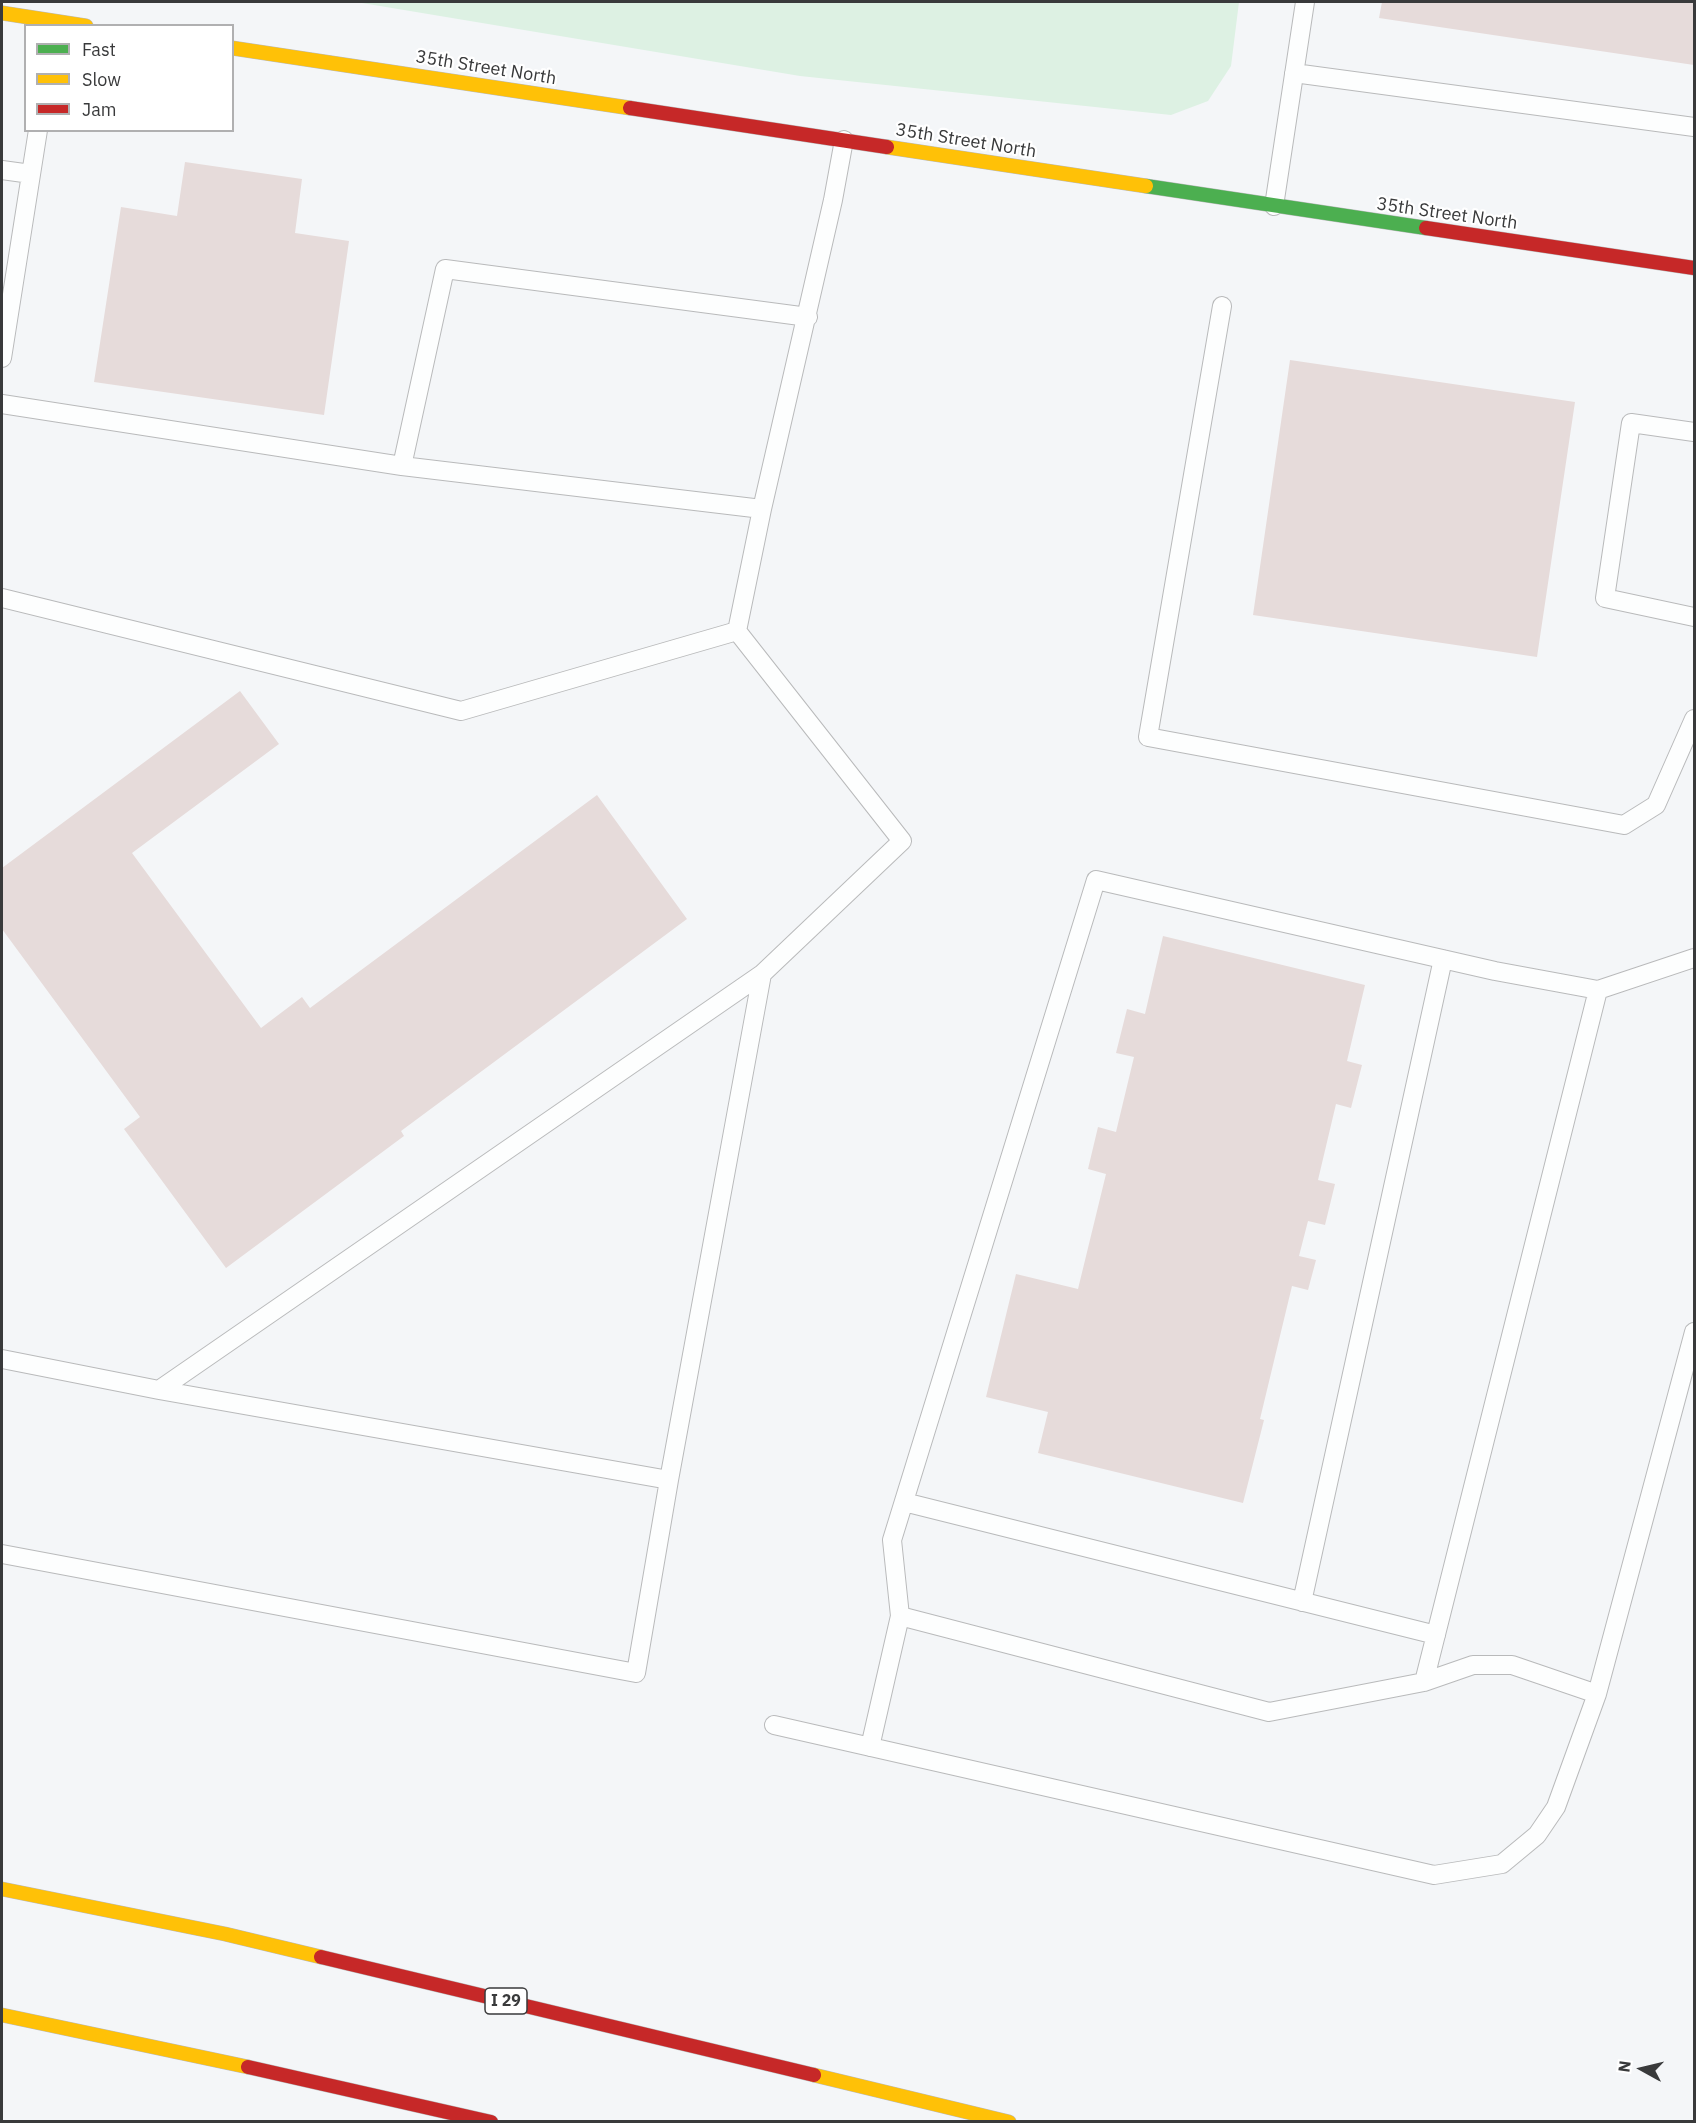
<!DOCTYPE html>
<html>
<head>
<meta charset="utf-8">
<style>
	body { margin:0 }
	#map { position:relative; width:1696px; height:2123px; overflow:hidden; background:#f4f6f8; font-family:"IBM Plex Sans",sans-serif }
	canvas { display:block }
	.frame { position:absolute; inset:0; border:3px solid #393a3b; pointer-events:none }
	.legend { position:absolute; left:24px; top:24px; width:210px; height:108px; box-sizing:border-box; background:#fff; border:2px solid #b0b0b1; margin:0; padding:8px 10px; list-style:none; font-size:18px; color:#393a3b }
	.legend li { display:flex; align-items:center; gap:12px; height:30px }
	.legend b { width:30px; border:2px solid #b0b0b1 }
	.north { position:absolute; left:1612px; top:2039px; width:60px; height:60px; -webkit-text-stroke:4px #fff; paint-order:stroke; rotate:278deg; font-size:16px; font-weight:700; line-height:24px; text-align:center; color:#393a3b }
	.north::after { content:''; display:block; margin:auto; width:21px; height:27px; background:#393a3b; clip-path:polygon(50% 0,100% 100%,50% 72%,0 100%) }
</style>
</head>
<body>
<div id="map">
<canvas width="1696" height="2123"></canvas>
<div class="frame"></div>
<ul class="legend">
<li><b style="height:8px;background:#4caf50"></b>Fast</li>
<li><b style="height:8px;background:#ffc107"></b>Slow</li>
<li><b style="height:8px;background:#c62828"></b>Jam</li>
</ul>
<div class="north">N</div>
</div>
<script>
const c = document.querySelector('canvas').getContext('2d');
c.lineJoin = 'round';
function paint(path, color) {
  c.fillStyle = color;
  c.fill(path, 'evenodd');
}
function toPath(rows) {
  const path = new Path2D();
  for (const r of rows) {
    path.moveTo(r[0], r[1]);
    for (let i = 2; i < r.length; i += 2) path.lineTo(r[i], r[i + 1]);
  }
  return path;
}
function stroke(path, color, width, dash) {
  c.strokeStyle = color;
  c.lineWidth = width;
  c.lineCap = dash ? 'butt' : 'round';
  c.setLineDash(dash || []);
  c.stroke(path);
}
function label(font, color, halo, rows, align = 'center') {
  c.font = font + ' "IBM Plex Sans",sans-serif';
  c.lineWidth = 4.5;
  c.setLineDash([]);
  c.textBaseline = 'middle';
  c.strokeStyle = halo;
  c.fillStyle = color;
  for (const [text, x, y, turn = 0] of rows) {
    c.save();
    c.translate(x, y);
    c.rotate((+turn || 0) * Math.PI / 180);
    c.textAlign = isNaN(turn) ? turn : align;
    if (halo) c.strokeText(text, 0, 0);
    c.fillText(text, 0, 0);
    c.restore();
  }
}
const green = toPath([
	[356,2,1239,2,1231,66,1208,101,1171,115,800,76]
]);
const building = toPath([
	[1382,2,1694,2,1694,65,1379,18],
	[185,162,302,179,295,233,349,241,324,415,94,382,121,207,177,216],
	[1290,360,1575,402,1537,657,1253,615],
	[240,691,279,744,132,853,261,1028,302,997,310,1008,597,795,687,919,401,1131,404,1136,226,1268,124,1129,140,1117,2,929,2,868],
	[1163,936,1365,985,1347,1061,1362,1065,1351,1108,1336,1104,1318,1180,1335,1184,1325,1225,1308,1221,1299,1256,1316,1260,1308,1290,1292,1286,1260,1419,1264,1420,1243,1503,1038,1453,1048,1412,986,1397,1016,1274,1078,1289,1106,1174,1088,1169,1098,1127,1116,1132,1134,1057,1116,1053,1127,1009,1145,1014]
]);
const lane = toPath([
	[1294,73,1694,127],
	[2,170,31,174],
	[1274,206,1305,2],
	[1222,306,1148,737,1624,825,1656,805,1694,719],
	[2,358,38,130],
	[2,404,402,466],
	[1694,432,1631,423,1605,598,1694,617],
	[762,509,402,466,445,269,808,317],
	[2,598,461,711,737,631,762,509,833,200,844,140],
	[2,1359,159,1390,669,1480],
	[159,1390,762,974],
	[904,1502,1436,1635],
	[2,1554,636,1673,669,1480,762,974,902,841,737,631],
	[1302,1602,1443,959],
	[900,1616,892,1540,1096,880,1495,971,1598,990,1694,958],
	[1424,1682,1598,990],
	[774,1725,1434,1875,1502,1864,1537,1835,1556,1807,1597,1694,1694,1332],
	[870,1747,900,1616,1269,1712,1424,1682,1473,1665,1512,1665,1597,1694]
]);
const fast = toPath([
	[1146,186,1426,228]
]);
const slow = toPath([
	[2,13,86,26],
	[232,48,630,108],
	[887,147,1146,186],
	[2,1889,225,1934,321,1957],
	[2,2015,248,2067],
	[814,2075,1009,2122]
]);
const jam = toPath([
	[630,108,887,147],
	[1426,228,1694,268],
	[321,1957,814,2075],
	[248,2067,491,2122]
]);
const shields = [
	[506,2001,42]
];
const shieldNames = [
	["I 29",506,2001]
];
const streetNames = [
	["35th Street North",486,68,9],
	["35th Street North",966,141,9],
	["35th Street North",1447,214,8]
];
paint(green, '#ddf1e3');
paint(building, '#e6dbda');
stroke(lane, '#b9babb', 20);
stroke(fast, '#b9babb', 15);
stroke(slow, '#b9babb', 15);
stroke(jam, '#b9babb', 15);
stroke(lane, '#fdfefe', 18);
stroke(fast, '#4caf50', 14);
stroke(slow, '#ffc107', 14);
stroke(jam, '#c62828', 14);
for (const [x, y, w] of shields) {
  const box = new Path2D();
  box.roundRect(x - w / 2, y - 13, w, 26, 4.5);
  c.fillStyle = '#fff';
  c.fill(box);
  stroke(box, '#393a3b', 1.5);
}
label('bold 16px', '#393a3b', null, shieldNames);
label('18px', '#393a3b', '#fff', streetNames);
</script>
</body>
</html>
